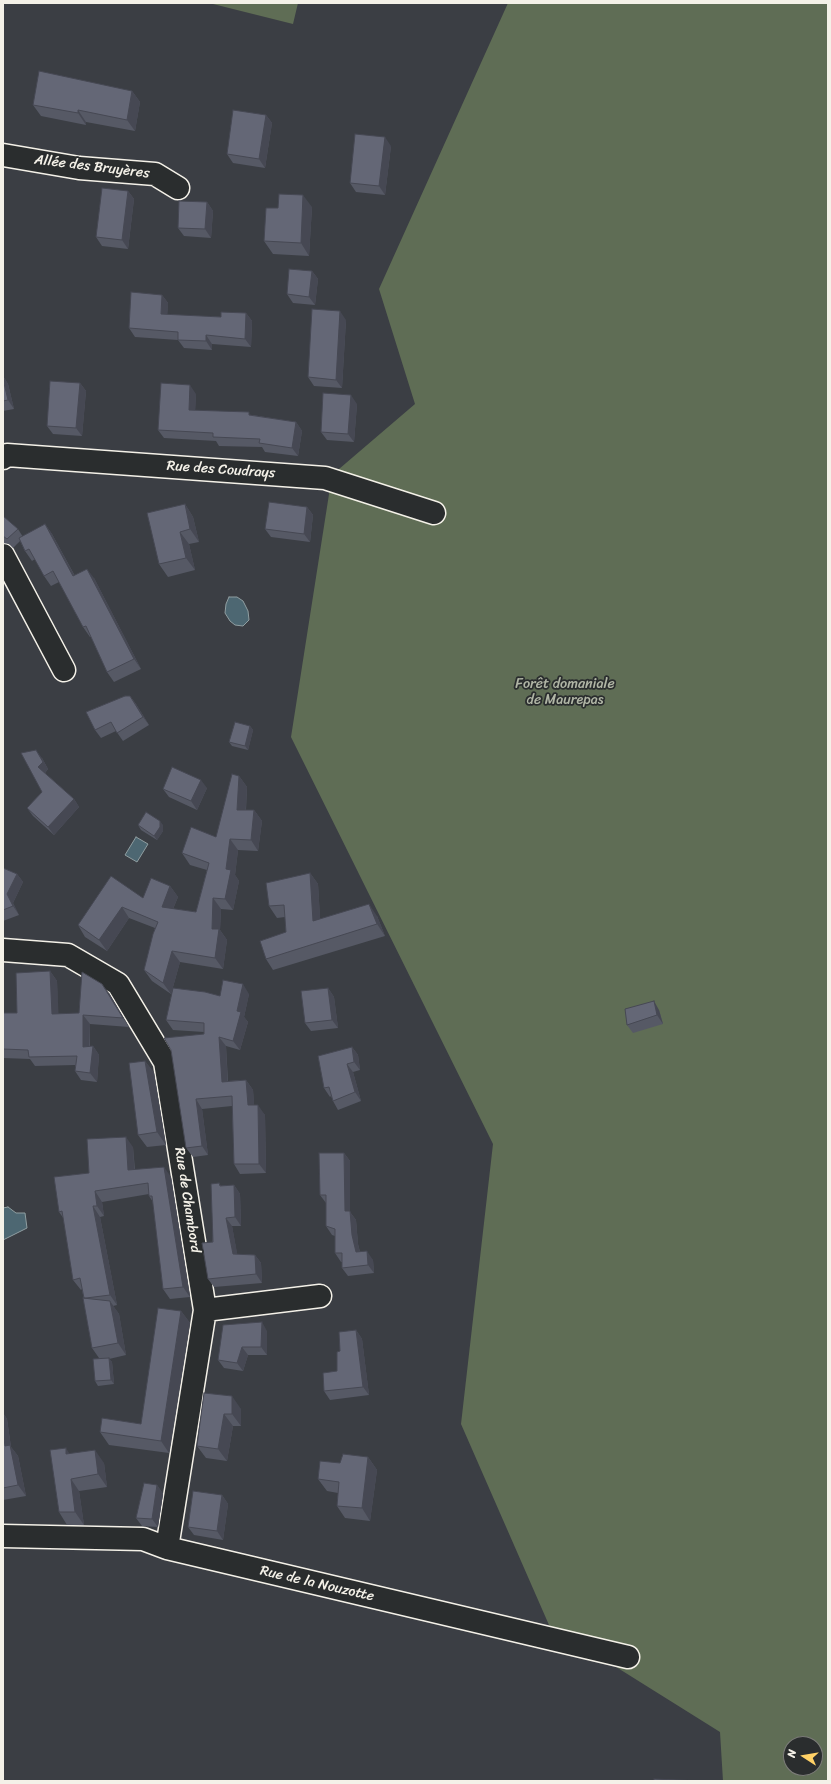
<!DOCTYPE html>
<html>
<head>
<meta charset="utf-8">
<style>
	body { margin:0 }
	#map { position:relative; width:831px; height:1784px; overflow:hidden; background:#3b3e44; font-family:Sriracha,sans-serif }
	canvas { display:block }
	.frame { position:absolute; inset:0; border:4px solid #f4f1e8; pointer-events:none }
	.north { position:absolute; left:783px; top:1736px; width:40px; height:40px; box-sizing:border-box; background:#2a2d2e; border:1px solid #7b7b78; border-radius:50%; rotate:282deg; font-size:11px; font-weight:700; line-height:16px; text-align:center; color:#f4f1e8 }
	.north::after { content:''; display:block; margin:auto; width:14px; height:18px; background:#ffd166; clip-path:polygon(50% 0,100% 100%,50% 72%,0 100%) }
</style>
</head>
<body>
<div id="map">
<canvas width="831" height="1784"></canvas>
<div class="frame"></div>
<div class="north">N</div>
</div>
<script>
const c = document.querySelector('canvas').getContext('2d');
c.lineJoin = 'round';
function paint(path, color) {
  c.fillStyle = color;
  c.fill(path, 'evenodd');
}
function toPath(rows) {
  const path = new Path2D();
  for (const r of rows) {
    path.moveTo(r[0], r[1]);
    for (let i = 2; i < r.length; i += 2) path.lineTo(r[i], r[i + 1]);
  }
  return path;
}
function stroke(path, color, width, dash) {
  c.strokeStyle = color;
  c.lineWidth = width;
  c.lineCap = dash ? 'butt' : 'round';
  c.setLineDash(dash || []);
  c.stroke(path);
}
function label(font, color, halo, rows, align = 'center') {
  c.font = font + ' Sriracha,sans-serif';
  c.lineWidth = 3.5;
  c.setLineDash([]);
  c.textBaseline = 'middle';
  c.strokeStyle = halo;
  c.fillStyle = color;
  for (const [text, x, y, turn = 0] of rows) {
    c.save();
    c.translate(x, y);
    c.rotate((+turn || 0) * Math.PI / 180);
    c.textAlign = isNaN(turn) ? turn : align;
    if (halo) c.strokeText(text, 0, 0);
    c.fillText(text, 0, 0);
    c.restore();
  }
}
const green = toPath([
	[209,3,298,3,293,24],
	[508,3,828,3,828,1781,723,1781,720,1732,549,1625,461,1424,493,1144,291,737,332,475,415,404,379,289],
	[791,1744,815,1744,815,1768,791,1768]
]);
const water = toPath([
	[229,597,237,597,243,601,248,611,249,620,243,626,235,625,230,621,225,613,226,604,229,597],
	[136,837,148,844,137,862,125,855,136,837],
	[8,1207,16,1213,25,1213,27,1228,3,1240,3,1208,8,1207]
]);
const minor = toPath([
	[3,155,79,168,155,174,178,188],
	[3,458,7,455,325,478,434,513],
	[3,555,64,670],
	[3,950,68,955,118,984,165,1062,205,1310,167,1548],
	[205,1310,320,1296],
	[3,1536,143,1539,167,1548,628,1657]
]);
const wall = toPath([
	[132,91,140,102,135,131,86,122,86,125,41,116,33,105],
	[266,115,272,123,265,168,233,163,227,154],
	[391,146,385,195,356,192,350,183],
	[128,191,134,199,128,249,102,246,96,237],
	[207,202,213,211,211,238,184,236,178,228],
	[312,207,309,256,273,254,264,241,278,208],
	[312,271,318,279,315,305,293,303,287,294],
	[162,295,168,303,167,315,221,317,246,313,252,321,251,347,212,344,212,350,184,348,178,340,135,337,129,328],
	[346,320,342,388,314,386,308,377],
	[3,376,8,384,14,409,3,411],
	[80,383,86,391,82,436,53,434,47,426],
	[196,394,195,410,252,415,296,422,302,431,298,456,265,452,262,447,219,446,216,441,164,438,158,430],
	[357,404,354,442,327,440,321,432],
	[185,504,193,517,199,542,189,544,195,570,168,577,159,564],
	[307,507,313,515,310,542,271,537,265,529],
	[3,516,18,529,23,537,45,524,52,534,75,576,94,578,141,669,114,682,107,672,91,637,90,637,83,627,59,582,51,586,44,576,35,559,32,561,25,551,20,541,13,548,9,544,3,543],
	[130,696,136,704,149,725,123,741,116,731,101,738,95,730],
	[250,726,253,730,248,750,232,746,229,742],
	[42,758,48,769,45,773,74,799,79,807,54,835,33,816,27,808,42,792],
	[239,776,247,787,246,810,254,810,262,821,258,851,238,850,235,875,239,881,233,910,221,909,220,930,227,940,223,969,180,962,171,994,152,981,144,970,155,928,129,918,107,951,85,937,78,925,170,886,178,897,173,909,196,912,207,870,190,865,182,853,216,837],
	[207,788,197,810,169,797,163,789],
	[138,825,163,825,163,831,157,840,141,830],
	[3,868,17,874,23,882,13,903,19,915,3,921],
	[310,873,318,884,320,919,377,916,385,936,273,970,266,959,286,932,285,917,277,918,269,906],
	[50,971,57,981,58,1014,79,1013,109,993,129,1027,90,1024,90,1046,93,1046,99,1055,97,1082,81,1080,75,1071,75,1065,35,1066,30,1059,3,1058,3,1013,17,1013],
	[328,988,334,997,338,1028,311,1031,305,1023],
	[249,994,244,1017,248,1022,240,1050,226,1046,228,1081,246,1080,253,1090,254,1105,265,1115,266,1173,240,1174,234,1164,232,1106,202,1109,208,1155,193,1157,186,1148,204,1032,173,1030,166,1020,220,996],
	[659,1010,663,1024,633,1033,627,1025],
	[352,1047,358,1055,360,1070,353,1072,361,1101,338,1110,333,1101,331,1096,330,1097,324,1088],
	[145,1061,154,1073,166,1145,147,1147,138,1135],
	[133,1147,135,1170,171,1177,190,1297,170,1299,163,1289,153,1202,149,1196,149,1194,102,1202,104,1216,100,1217,117,1305,113,1306,119,1314,126,1355,109,1359,112,1362,114,1384,98,1386,95,1381,99,1358,92,1348,82,1289,81,1290,73,1280,64,1219,59,1212,89,1173],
	[344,1153,350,1161,350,1212,356,1220,358,1244,360,1252,373,1260,374,1273,348,1276,342,1268,342,1262,341,1262,335,1253,335,1236,332,1235,326,1226,326,1203,320,1195],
	[219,1183,221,1186,234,1185,240,1194,241,1226,232,1226,237,1254,255,1255,261,1263,262,1283,214,1287,208,1279],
	[181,1311,190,1323,169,1453,109,1445,100,1432,141,1424],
	[356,1330,362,1339,369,1395,330,1400,324,1391,337,1371,340,1351],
	[267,1331,267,1355,248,1355,243,1371,224,1368,218,1360],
	[204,1393,241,1409,241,1426,233,1426,227,1461,206,1458,197,1446],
	[3,1411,3,1413,7,1419,11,1447,18,1456,26,1496,3,1500],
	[69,1454,104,1463,107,1487,79,1491,84,1525,67,1525,59,1512],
	[368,1457,377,1470,370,1521,345,1518,337,1506,338,1493,327,1491,318,1479,340,1463],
	[157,1485,163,1494,158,1527,142,1526,136,1518],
	[222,1495,228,1504,223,1540,194,1535,188,1527]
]);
const shadedWall = toPath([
	[132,91,140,102,135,131,127,120],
	[78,110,86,122,86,125,78,113],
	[266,115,272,123,265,168,259,159],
	[385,137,391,146,385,195,379,186],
	[128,191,134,199,128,249,122,240],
	[303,195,312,207,309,256,301,243],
	[207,202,213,211,211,238,205,229],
	[312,271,318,279,315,305,309,297],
	[162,295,168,303,167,323,161,314],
	[340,311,346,320,342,388,336,380],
	[246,313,252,321,251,347,245,339],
	[206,335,212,344,212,350,206,341],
	[3,376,8,384,14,409,8,400],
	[80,383,86,391,82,436,76,428],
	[190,385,196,394,195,418,189,410],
	[351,395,357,404,354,442,348,434],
	[296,422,302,431,298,456,292,448],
	[185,504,193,517,199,542,190,529],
	[307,507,313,515,310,542,304,534],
	[45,524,52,534,80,586,73,576],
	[180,532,189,544,195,570,186,558],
	[87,569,94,578,141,669,134,659],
	[130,696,136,704,149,725,143,717],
	[250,726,253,730,248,750,245,746],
	[36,750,42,758,48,769,44,774,38,767],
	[239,776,247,787,245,821,237,810],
	[201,780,207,788,197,810,191,801],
	[74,799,79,807,54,835,48,827],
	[254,810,262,821,258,851,251,840],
	[160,821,163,825,163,831,157,840,154,836],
	[230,839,238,850,235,875,239,881,233,910,225,899,226,869],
	[310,873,318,884,321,933,313,921],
	[17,874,23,882,13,903,19,915,13,906,7,894],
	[170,886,178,897,169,918,162,907],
	[213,898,221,909,220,930,227,940,223,969,215,958,212,929],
	[369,904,377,916,385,936,377,924],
	[122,907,129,918,107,951,99,940],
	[172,951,180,962,171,994,163,983],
	[50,971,57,981,59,1023,52,1014],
	[102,984,109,993,129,1027,123,1018],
	[243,984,249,994,244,1017,248,1022,240,1050,233,1041,237,1011],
	[328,988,334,997,338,1028,332,1020],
	[654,1001,659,1010,663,1024,657,1015],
	[83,1015,90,1024,89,1056,83,1047],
	[219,1037,226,1046,228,1091,222,1082],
	[93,1046,99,1055,97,1082,90,1073],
	[352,1047,358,1055,360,1070,354,1062],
	[145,1061,154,1073,166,1145,157,1132],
	[347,1064,353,1072,361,1101,355,1092],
	[246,1080,253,1090,255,1115,248,1105],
	[196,1099,202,1109,208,1155,202,1146],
	[258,1105,265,1115,266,1173,259,1164],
	[126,1137,133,1147,135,1180,128,1170],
	[344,1153,350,1161,350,1212,356,1220,358,1244,362,1261,356,1252,345,1211],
	[164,1167,171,1177,190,1297,183,1287],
	[234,1185,240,1194,241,1226,235,1217],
	[95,1191,102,1202,104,1216,97,1206],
	[93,1206,100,1217,117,1305,110,1295],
	[226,1218,232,1226,239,1263,233,1254],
	[367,1251,373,1260,374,1273,368,1265],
	[255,1255,261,1263,262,1283,256,1274],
	[110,1301,119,1314,126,1355,118,1343],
	[181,1311,190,1323,169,1453,161,1441],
	[262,1322,267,1331,267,1355,261,1347],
	[356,1330,362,1339,369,1395,363,1387],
	[242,1347,248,1355,243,1371,237,1363],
	[109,1358,112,1362,114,1384,111,1380],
	[232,1396,241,1409,241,1426,232,1414],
	[3,1411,3,1413,7,1419,11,1447,18,1456,26,1496,18,1485,5,1446,3,1432],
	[224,1414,233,1426,227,1461,218,1449],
	[66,1448,74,1461,66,1454],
	[95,1450,104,1463,107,1487,98,1474],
	[368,1457,377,1470,370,1521,362,1508],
	[71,1479,79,1491,84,1525,75,1512],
	[157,1485,163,1494,158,1527,152,1519],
	[222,1495,228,1504,223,1540,217,1531]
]);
const building = toPath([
	[39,71,132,91,127,120,78,110,78,113,33,105,39,71],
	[233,110,266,115,259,159,227,154,233,110],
	[355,134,385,137,379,186,350,183,355,134],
	[102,188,128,191,122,240,96,237,102,188],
	[279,194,303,195,301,243,264,241,266,208,278,208,279,194],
	[179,201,207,202,205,229,178,228,179,201],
	[289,269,312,271,309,297,287,294,289,269],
	[131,292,162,295,161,314,221,317,221,312,246,313,245,339,206,335,206,341,178,340,178,332,129,328,131,292],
	[312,309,340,311,336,380,308,377,312,309],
	[3,379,8,400,3,401,3,379],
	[50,381,80,383,76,428,47,426,50,381],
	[161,383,190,385,189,410,249,412,249,415,296,422,292,448,259,443,260,439,213,437,213,433,158,430,161,383],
	[323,393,351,395,348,434,321,432,323,393],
	[269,502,307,507,304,534,265,529,269,502],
	[185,504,190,529,180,532,186,558,159,564,147,513,185,504],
	[3,516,18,529,7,539,3,536,3,516],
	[45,524,73,576,87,569,134,659,107,672,86,626,83,627,53,571,44,576,29,549,25,551,19,538,45,524],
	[125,696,130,696,143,717,117,733,111,722,95,730,86,712,125,696],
	[235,722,250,726,245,746,229,742,235,722],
	[36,750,43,762,38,767,74,799,48,827,27,808,42,792,21,753,36,750],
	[172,767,201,780,191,801,163,789,172,767],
	[232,774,239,776,237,810,254,810,251,840,230,839,226,869,231,870,225,899,213,898,212,929,219,929,215,958,172,951,163,983,144,970,153,934,158,922,122,907,99,940,78,925,111,876,143,898,151,878,170,886,162,907,196,912,209,863,182,853,191,827,216,837,232,774],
	[146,812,160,821,160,827,154,836,138,825,146,812],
	[3,868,17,874,7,894,13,906,3,910,3,868],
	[310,873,313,921,369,904,377,924,266,959,260,941,286,932,284,905,269,906,266,883,310,873],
	[50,971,52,1014,79,1013,82,972,102,984,123,1018,83,1015,83,1047,93,1046,90,1073,75,1071,77,1056,29,1057,28,1050,3,1049,3,1013,17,1013,16,973,50,971],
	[223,980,243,984,237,1011,241,1012,233,1041,219,1037,222,1082,246,1080,248,1105,258,1105,259,1164,234,1164,232,1096,196,1099,202,1146,186,1148,171,1050,164,1038,204,1034,204,1023,166,1020,173,988,205,992,220,996,223,980],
	[328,988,332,1020,305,1023,301,991,328,988],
	[654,1001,657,1015,627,1025,625,1009,654,1001],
	[352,1047,354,1062,347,1064,355,1092,333,1101,329,1087,324,1088,318,1056,352,1047],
	[145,1061,157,1132,138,1135,129,1063,145,1061],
	[126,1137,128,1170,164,1167,183,1287,163,1289,152,1196,149,1196,148,1183,95,1191,97,1206,93,1206,110,1295,86,1298,84,1298,80,1278,73,1280,62,1211,59,1212,54,1177,89,1173,87,1139,126,1137],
	[319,1153,344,1153,345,1211,350,1211,352,1235,356,1252,367,1251,368,1265,342,1268,342,1253,335,1253,335,1229,326,1226,326,1195,320,1195,319,1153],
	[219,1183,220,1186,234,1185,235,1217,226,1218,233,1254,255,1255,256,1274,208,1279,202,1243,213,1242,211,1184,219,1183],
	[83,1298,110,1301,118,1343,92,1348,83,1298],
	[158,1308,181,1311,161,1441,100,1432,102,1418,141,1424,158,1308],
	[262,1322,261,1347,242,1347,237,1363,218,1360,223,1325,262,1322],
	[356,1330,363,1387,324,1391,323,1373,337,1371,337,1352,340,1351,339,1332,356,1330],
	[109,1358,111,1380,95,1381,93,1359,109,1358],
	[204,1393,232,1396,232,1414,224,1414,218,1449,197,1446,204,1393],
	[3,1432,5,1446,10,1445,18,1485,3,1488,3,1432],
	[66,1448,66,1454,95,1450,98,1474,71,1479,75,1512,59,1512,50,1450,66,1448],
	[343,1454,368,1457,362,1508,337,1506,339,1482,318,1479,320,1461,340,1463,343,1454],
	[144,1483,157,1485,152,1519,136,1518,144,1483],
	[193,1491,222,1495,217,1531,188,1527,193,1491],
	[654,1779,699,1781,654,1781,654,1779]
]);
const streetNames = [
	["Allée des Bruyères",92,167,7],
	["Rue des Coudrays",221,470,4],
	["Rue de Chambord",187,1200,81],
	["Rue de la Nouzotte",317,1584,13]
];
const parkNames = [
	["Forêt domaniale",565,684],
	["de Maurepas",565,700]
];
paint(green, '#5f6d55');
paint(water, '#4d6772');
stroke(water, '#909ea1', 1);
stroke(minor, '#f4f1e8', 25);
stroke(minor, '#2a2d2e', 22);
paint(wall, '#565965');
paint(shadedWall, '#464853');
paint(building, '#646776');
stroke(building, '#464853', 1);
label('14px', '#f4f1e8', '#2a2d2e', streetNames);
label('14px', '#b1b6a6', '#2a2d2e', parkNames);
</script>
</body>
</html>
